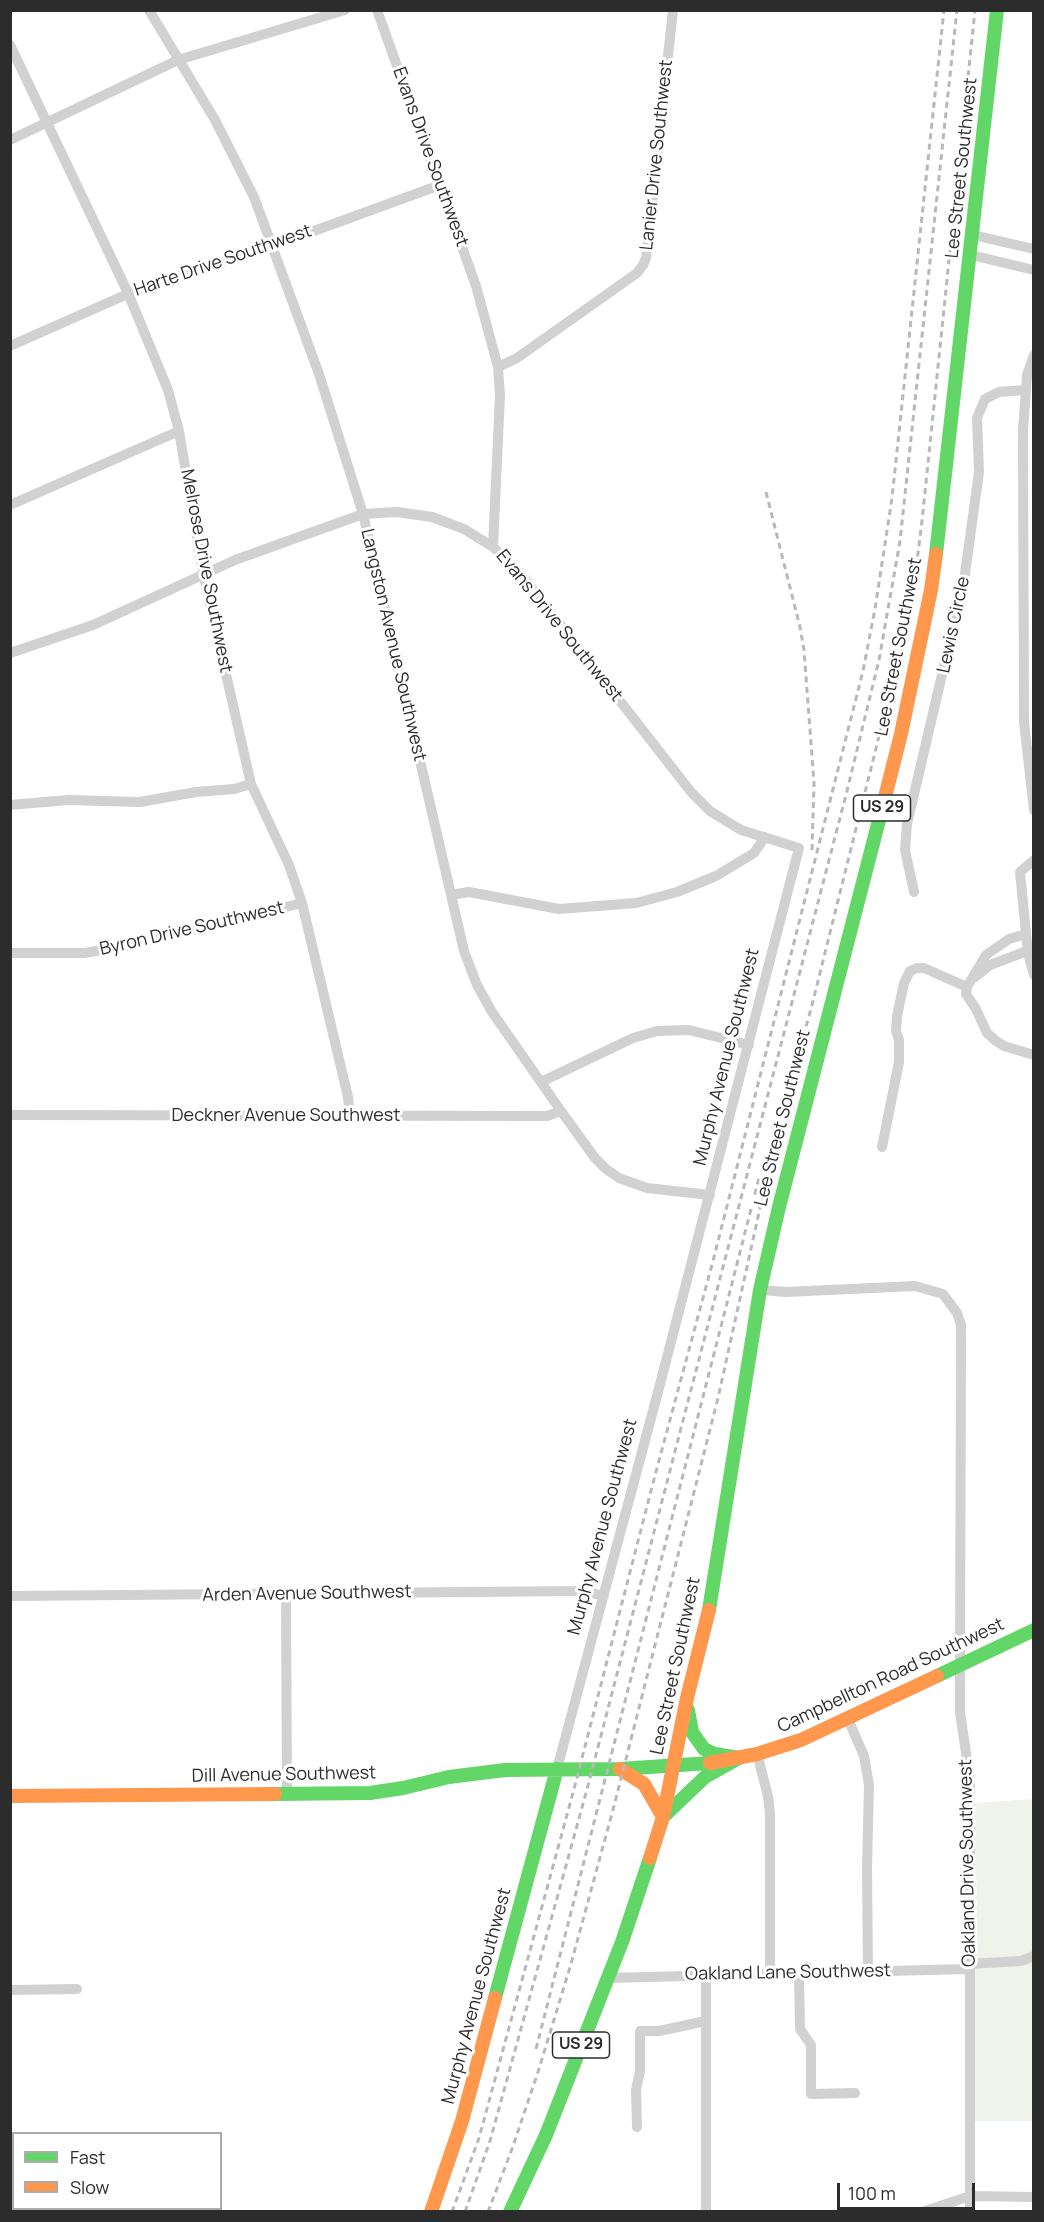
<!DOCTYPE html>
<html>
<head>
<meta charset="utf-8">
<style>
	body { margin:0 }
	#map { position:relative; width:1044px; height:2222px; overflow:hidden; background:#fff; font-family:Manrope,sans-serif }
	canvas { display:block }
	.frame { position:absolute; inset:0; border:12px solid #2c2c2c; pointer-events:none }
	.legend { position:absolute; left:12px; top:2132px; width:210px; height:78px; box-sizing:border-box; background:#fff; border:2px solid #ababab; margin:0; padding:8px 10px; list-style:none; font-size:18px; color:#2c2c2c }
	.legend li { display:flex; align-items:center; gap:12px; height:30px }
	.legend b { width:30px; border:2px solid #ababab }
	.scale { position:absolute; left:837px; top:2183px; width:138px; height:27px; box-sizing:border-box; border:3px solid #2c2c2c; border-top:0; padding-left:8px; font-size:18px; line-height:21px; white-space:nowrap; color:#2c2c2c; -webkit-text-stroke:4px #fff; paint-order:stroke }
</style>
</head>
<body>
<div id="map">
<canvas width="1044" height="2222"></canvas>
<div class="frame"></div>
<ul class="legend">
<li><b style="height:8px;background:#63d668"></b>Fast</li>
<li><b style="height:8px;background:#ff974d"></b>Slow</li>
</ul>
<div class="scale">100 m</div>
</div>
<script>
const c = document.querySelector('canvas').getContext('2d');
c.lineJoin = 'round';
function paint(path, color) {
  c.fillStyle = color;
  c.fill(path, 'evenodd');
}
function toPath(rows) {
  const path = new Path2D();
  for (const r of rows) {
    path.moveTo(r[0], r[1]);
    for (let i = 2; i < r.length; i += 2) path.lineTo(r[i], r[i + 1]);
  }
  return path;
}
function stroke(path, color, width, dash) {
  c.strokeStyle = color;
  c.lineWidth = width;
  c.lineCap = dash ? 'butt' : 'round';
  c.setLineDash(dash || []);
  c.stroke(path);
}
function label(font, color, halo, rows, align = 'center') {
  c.font = font + ' Manrope,sans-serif';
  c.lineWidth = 6;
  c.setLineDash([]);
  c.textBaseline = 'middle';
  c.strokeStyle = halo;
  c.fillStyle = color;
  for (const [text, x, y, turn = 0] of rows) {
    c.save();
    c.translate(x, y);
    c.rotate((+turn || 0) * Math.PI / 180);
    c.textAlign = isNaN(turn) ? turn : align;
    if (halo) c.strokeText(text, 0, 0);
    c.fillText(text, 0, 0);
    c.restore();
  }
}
const green = toPath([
	[1033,1799,1033,2121,972,2121,971,1975,962,1804]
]);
const street = toPath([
	[149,10,215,120,254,197,319,374,363,514,464,951,477,985,492,1012,561,1111,595,1158,606,1169,619,1178,647,1188,710,1195],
	[377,10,476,286,498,367,500,395,493,547,521,574,691,792,710,811,741,830,799,848,658,1392,557,1769],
	[10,45,128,293,168,390,179,431,203,573,251,784,289,865,302,903,348,1097,350,1116],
	[10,140,178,60,345,10],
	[973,235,1034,249],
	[971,255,1034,270],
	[10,346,148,285,273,246,440,185],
	[1034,355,1027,375,1023,430,1024,722,1034,810],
	[498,367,517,358,637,273,643,265,646,258,673,10],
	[10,505,179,431],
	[10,653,93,625,235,560,363,514,397,512,432,517,464,529,493,547],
	[10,805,68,800,140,802,196,792,234,789,251,784],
	[1034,860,1020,872,1028,954,1034,975],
	[914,892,905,850,907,824,964,581,979,472,977,418,985,399,999,392,1025,390],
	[451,895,469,892,559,909,636,903,677,892,716,876,754,853,765,837],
	[1026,934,1009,939,986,955,967,987,966,994,976,1009,987,1033,996,1041,1004,1046,1034,1055],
	[10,953,84,953,127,946,302,903],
	[975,977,990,965,1027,951],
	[541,1082,633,1038,657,1031,689,1030,749,1045],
	[10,1115,547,1116,561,1111],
	[882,1147,899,1062,899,1040,896,1031,897,1016,904,983,910,971,917,968,924,968,967,987],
	[760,1290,786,1292,915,1286,943,1294,957,1313,961,1325,960,1666,960,1712,970,1780,970,2212],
	[286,1594,287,1795],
	[10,1596,584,1591,604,1596],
	[848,1719,864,1756,869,1785,867,1868,868,1971],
	[757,1754,768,1796,770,1814,770,1973],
	[969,1964,1021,1961,1034,1956],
	[799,1973,800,2029,811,2045,811,2094,855,2093],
	[706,1975,706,2212],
	[607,1978,969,1969],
	[10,1990,77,1989],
	[637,2127,636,2090,640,2071,640,2031,659,2031,706,2021],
	[873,2212,879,2212],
	[922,2212,970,2196,1034,2197]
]);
const fast = toPath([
	[936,554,997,10],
	[709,1610,760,1290,779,1207,885,797],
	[937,1676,1034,1630],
	[688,1710,692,1732,704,1749,715,1754,739,1758],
	[275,1794,370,1793,403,1788,449,1777,505,1770,620,1769,710,1763],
	[663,1817,705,1777,739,1758],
	[495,1998,557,1769],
	[510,2212,546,2135,622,1942,650,1858]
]);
const slow = toPath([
	[885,797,901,734,931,590,936,554],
	[710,1763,757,1754,801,1740,937,1676],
	[620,1769,644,1784,663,1817],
	[10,1796,275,1794],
	[650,1858,663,1817,687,1698,709,1610],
	[431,2212,462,2121,495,1998]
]);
const rail = toPath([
	[766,492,800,627,804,650,814,783,812,850],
	[536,2049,760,1174],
	[452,2212,479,2138,574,1789,654,1479,713,1261,863,671,875,609,892,498,944,10],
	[465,2212,490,2141,586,1793,847,791,879,660,900,541,957,10],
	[488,2212,512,2149,538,2072,571,1964,614,1806,718,1398,779,1122,811,1009,905,632,915,577,922,521,975,10]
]);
const shields = [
	[882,808,57],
	[581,2045,57]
];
const shieldNames = [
	["US 29",882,808],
	["US 29",581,2045]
];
const streetNames = [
	["Lanier Drive Southwest",657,155,-84],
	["Evans Drive Southwest",430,157,70],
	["Lee Street Southwest",962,168,-84],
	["Harte Drive Southwest",223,261,-19],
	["Melrose Drive Southwest",206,571,79],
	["Lewis Circle",954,625,-78],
	["Evans Drive Southwest",559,626,51],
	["Langston Avenue Southwest",393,645,77],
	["Lee Street Southwest",899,647,-79],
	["Byron Drive Southwest",192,929,-13],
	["Murphy Avenue Southwest",727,1057,-76],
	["Deckner Avenue Southwest",286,1116],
	["Lee Street Southwest",783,1118,-76],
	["Murphy Avenue Southwest",603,1527,-75],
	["Arden Avenue Southwest",307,1594,-1],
	["Lee Street Southwest",676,1666,-78],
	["Campbellton Road Southwest",891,1676,-25],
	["Dill Avenue Southwest",284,1775,-1],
	["Oakland Drive Southwest",968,1863,-91],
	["Oakland Lane Southwest",788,1973,-1],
	["Murphy Avenue Southwest",477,1996,-75]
];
paint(green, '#eff3ea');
stroke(street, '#d1d1d1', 10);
stroke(fast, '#63d668', 14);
stroke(slow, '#ff974d', 14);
stroke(rail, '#b8b8b8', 3, [6, 4.5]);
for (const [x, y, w] of shields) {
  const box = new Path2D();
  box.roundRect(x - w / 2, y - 13, w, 26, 4.5);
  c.fillStyle = '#fff';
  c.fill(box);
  stroke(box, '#2c2c2c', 1.5);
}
label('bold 16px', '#2c2c2c', null, shieldNames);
label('18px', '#2c2c2c', '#fff', streetNames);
</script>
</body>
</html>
